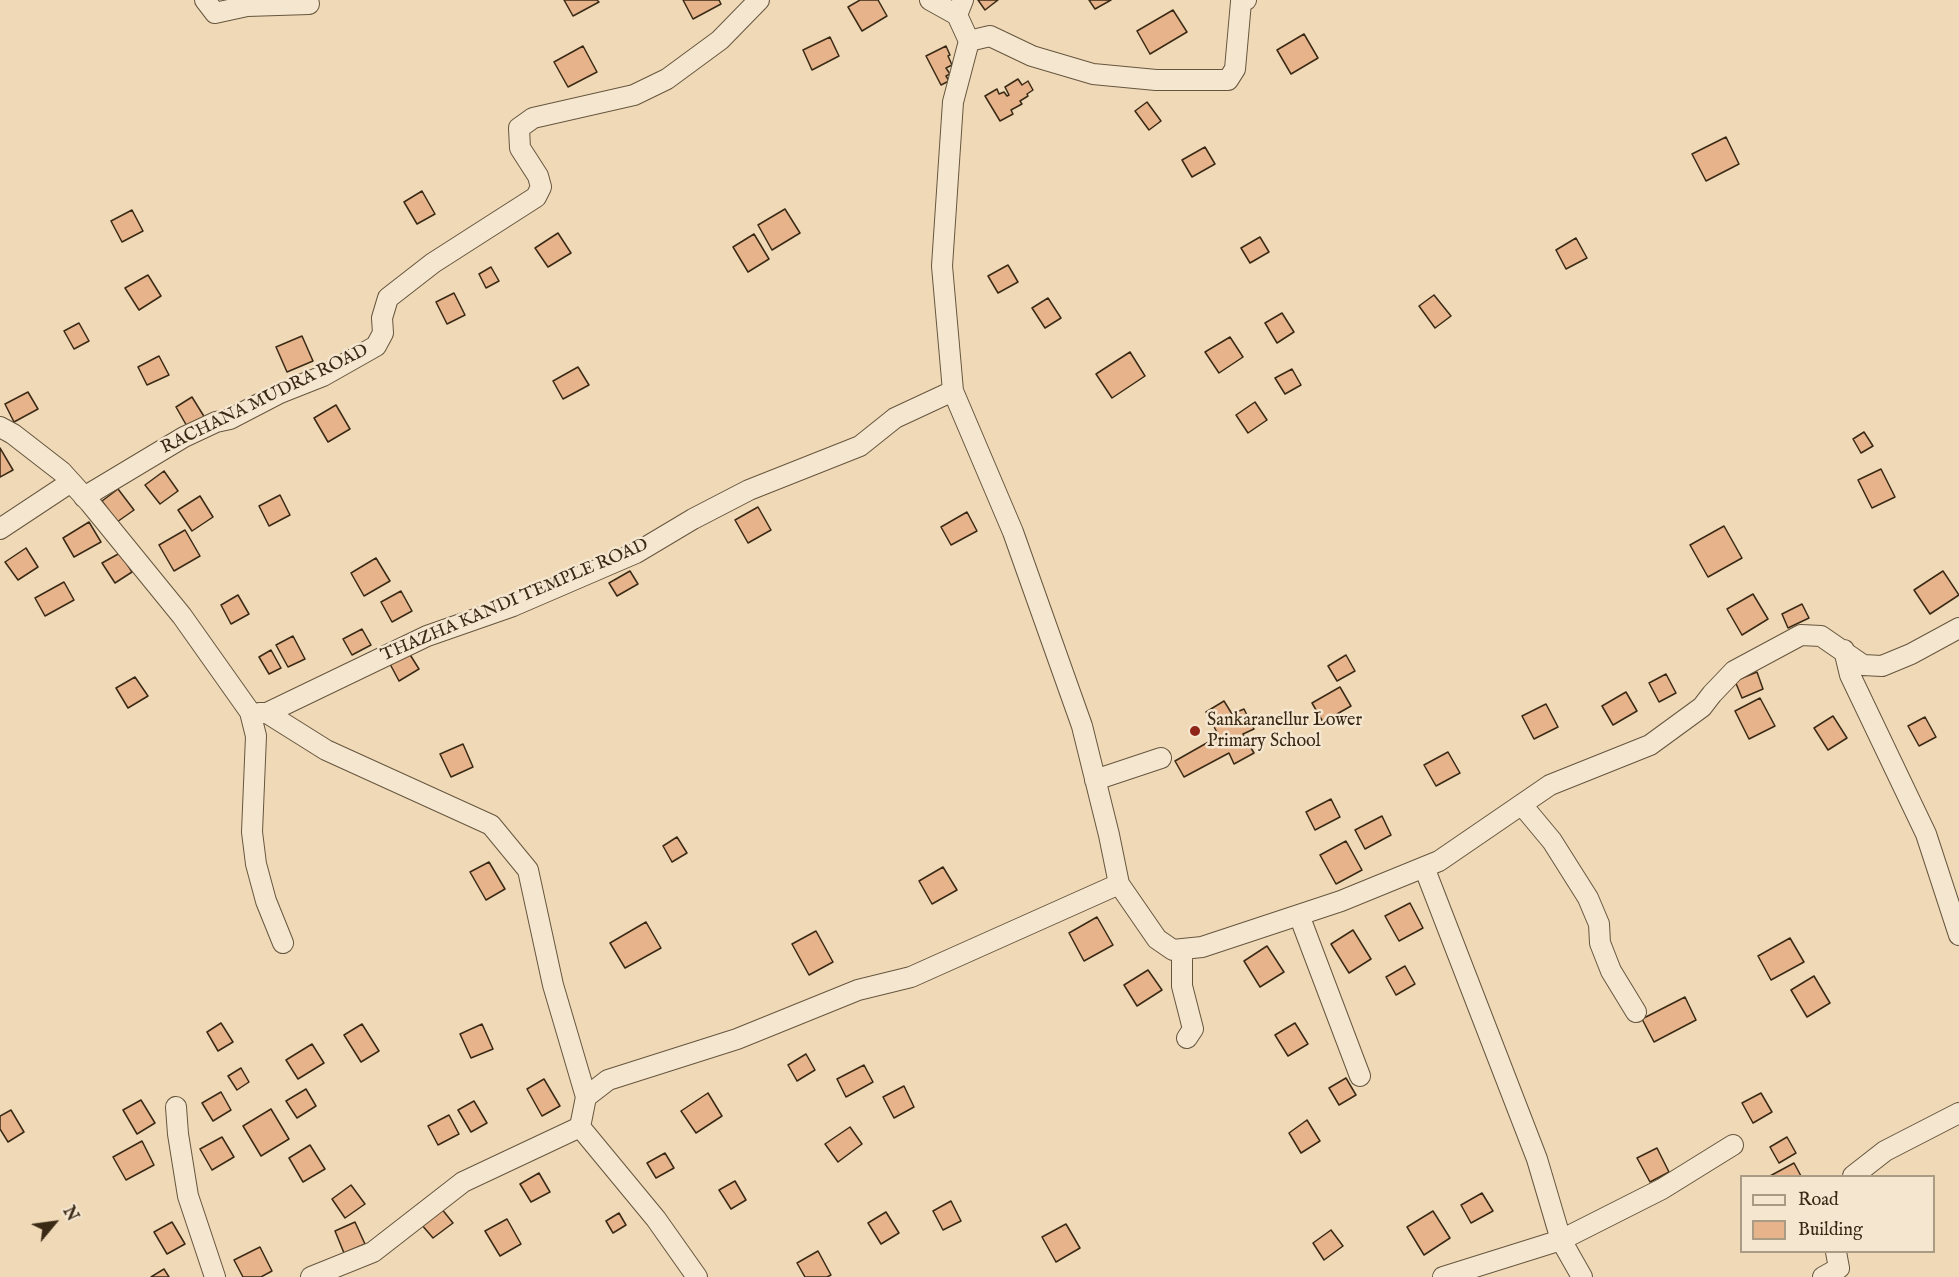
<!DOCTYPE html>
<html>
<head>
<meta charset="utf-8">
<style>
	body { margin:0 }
	#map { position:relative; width:1959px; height:1277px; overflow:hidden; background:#efd9b7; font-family:"IM FELL English",serif }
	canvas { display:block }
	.legend { position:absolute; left:1740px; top:1175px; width:195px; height:78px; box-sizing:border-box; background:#f5e6d0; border:2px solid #aa9b85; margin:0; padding:8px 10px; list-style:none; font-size:18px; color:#3a2a15 }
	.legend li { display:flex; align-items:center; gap:12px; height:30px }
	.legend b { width:30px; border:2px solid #aa9b85 }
	.north { position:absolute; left:24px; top:1193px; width:60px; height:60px; -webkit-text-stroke:4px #f5e6d0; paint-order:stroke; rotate:61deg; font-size:16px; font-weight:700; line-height:24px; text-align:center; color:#3a2a15 }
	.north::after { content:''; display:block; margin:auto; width:21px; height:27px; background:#3a2a15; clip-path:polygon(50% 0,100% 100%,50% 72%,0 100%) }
</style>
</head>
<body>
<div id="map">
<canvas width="1959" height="1277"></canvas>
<ul class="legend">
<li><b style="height:8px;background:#f5e6d0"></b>Road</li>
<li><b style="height:16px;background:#e6b38b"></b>Building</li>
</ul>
<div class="north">N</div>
</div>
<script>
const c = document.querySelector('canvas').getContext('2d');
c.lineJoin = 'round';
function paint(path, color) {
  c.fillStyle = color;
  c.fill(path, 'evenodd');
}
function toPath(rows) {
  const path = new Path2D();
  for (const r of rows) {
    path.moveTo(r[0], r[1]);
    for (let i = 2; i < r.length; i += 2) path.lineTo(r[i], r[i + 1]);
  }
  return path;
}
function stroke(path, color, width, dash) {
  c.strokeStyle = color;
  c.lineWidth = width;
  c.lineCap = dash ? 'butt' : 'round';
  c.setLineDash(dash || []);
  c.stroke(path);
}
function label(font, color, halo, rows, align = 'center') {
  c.font = font + ' "IM FELL English",serif';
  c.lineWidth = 5;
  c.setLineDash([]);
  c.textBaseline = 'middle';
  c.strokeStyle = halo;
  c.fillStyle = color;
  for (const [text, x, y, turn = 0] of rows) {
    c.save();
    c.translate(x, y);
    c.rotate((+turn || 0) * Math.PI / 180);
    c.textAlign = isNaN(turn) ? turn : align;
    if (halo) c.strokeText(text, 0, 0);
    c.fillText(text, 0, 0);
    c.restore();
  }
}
const building = toPath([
	[564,0,597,0,599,2,573,16,564,0],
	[683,0,719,0,721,4,693,19,683,0],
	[860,0,878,0,887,16,862,31,848,7,860,0],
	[978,0,998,0,985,10,978,0],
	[1089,0,1111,0,1095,9,1089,0],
	[1173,10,1187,32,1150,54,1137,31,1173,10],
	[1304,34,1318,58,1291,74,1277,50,1304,34],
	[830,37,839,56,812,70,803,50,830,37],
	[583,46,597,72,568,87,554,62,583,46],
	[946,46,950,55,948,56,952,65,946,68,950,74,946,76,949,81,941,85,926,56,946,46],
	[1018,79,1022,85,1028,81,1033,90,1027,94,1028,96,1020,101,1022,104,1011,110,1013,114,1000,121,985,96,997,89,999,94,1004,92,1007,96,1009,95,1005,87,1018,79],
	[1147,102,1161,121,1149,130,1135,111,1147,102],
	[1726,137,1739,164,1706,181,1692,154,1726,137],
	[1205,147,1215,164,1192,177,1182,160,1205,147],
	[422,191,435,214,417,224,404,202,422,191],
	[785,209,800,233,772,250,758,225,785,209],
	[132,210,143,231,122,242,111,221,132,210],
	[558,233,571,253,548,267,535,248,558,233],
	[754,234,769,259,748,272,733,247,754,234],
	[1260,237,1269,252,1250,263,1241,248,1260,237],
	[1576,238,1587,258,1566,269,1556,250,1576,238],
	[1008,265,1018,282,998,293,988,276,1008,265],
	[491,267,499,281,486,288,479,274,491,267],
	[148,275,161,296,139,310,125,288,148,275],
	[454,293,465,315,447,324,436,302,454,293],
	[1434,295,1451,316,1435,328,1419,306,1434,295],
	[1048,298,1061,318,1045,328,1032,308,1048,298],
	[1282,313,1294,332,1277,343,1265,323,1282,313],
	[79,323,89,341,74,349,64,331,79,323],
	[302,336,313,361,287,372,276,347,302,336],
	[1230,337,1243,357,1219,373,1205,352,1230,337],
	[1130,352,1145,376,1112,398,1096,374,1130,352],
	[159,356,169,375,147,385,138,367,159,356],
	[578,367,589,385,563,399,553,381,578,367],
	[1292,369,1301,385,1285,394,1275,378,1292,369],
	[28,392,38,409,14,422,5,404,28,392],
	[192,397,205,418,188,428,176,407,192,397],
	[1255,402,1267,420,1248,433,1236,415,1255,402],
	[336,405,350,429,328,442,314,418,336,405],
	[1864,432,1873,446,1861,453,1853,439,1864,432],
	[0,448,13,470,0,477,0,448],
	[1881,469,1895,497,1872,508,1858,480,1881,469],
	[164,471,178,491,160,504,145,485,164,471],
	[118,489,134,510,117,522,102,501,118,489],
	[280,495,290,515,269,526,259,506,280,495],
	[200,496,213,517,192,531,178,510,200,496],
	[758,507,771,530,748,543,735,520,758,507],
	[967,512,977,531,951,545,941,527,967,512],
	[89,522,101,542,74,557,63,538,89,522],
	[1724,526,1742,558,1708,577,1690,545,1724,526],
	[185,530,200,556,174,571,159,545,185,530],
	[26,548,38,567,18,580,5,562,26,548],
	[120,553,132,572,115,583,102,563,120,553],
	[376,558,390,581,364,596,351,573,376,558],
	[630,571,638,584,617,596,609,583,630,571],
	[1943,571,1959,595,1930,614,1914,590,1943,571],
	[64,582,74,600,45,616,35,598,64,582],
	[401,591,412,611,392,622,381,602,401,591],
	[1753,594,1768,619,1742,635,1727,609,1753,594],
	[238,595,249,614,231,624,221,605,238,595],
	[1802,604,1809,618,1788,628,1782,614,1802,604],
	[362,629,371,645,352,655,343,639,362,629],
	[293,636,305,659,288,667,276,645,293,636],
	[271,650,281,668,269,674,259,657,271,650],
	[409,653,419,669,399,681,390,664,409,653],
	[1346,655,1355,671,1337,681,1328,666,1346,655],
	[1757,672,1763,689,1742,698,1735,681,1757,672],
	[1666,674,1676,693,1659,702,1649,683,1666,674],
	[135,677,148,696,128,708,116,688,135,677],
	[1340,687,1351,706,1323,722,1312,703,1340,687],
	[1626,692,1637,711,1613,725,1602,706,1626,692],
	[1760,698,1775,726,1749,739,1735,711,1760,698],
	[1224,701,1232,714,1244,709,1254,729,1243,734,1254,753,1234,764,1229,753,1184,777,1175,761,1219,736,1206,712,1224,701],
	[1546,704,1558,727,1534,739,1522,716,1546,704],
	[1833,716,1847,738,1828,750,1814,728,1833,716],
	[1925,717,1936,737,1919,746,1908,726,1925,717],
	[463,744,473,767,451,777,440,754,463,744],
	[1448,752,1460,773,1436,786,1424,765,1448,752],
	[1331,799,1340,817,1315,830,1306,812,1331,799],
	[1382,816,1391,835,1365,849,1355,830,1382,816],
	[677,837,687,853,672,862,663,846,677,837],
	[1346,841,1362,870,1336,884,1320,855,1346,841],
	[489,862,505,889,486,900,470,872,489,862],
	[943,867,957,890,932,904,919,881,943,867],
	[1410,903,1423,928,1399,941,1385,916,1410,903],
	[1097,917,1113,945,1084,961,1069,933,1097,917],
	[646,922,661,948,625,968,610,943,646,922],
	[1353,930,1371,959,1349,973,1331,944,1353,930],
	[816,931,833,962,809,975,792,944,816,931],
	[1790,938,1804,962,1771,980,1758,956,1790,938],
	[1267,946,1284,972,1260,987,1244,961,1267,946],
	[1405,966,1415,984,1396,995,1386,977,1405,966],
	[1148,970,1162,990,1137,1006,1124,985,1148,970],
	[1814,976,1830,1003,1807,1017,1791,990,1814,976],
	[1685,997,1696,1020,1654,1042,1642,1019,1685,997],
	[221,1023,233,1042,218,1051,207,1032,221,1023],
	[1295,1023,1308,1044,1288,1056,1275,1035,1295,1023],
	[362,1024,379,1051,361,1062,344,1035,362,1024],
	[482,1024,493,1049,471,1058,460,1034,482,1024],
	[312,1044,324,1063,298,1079,286,1060,312,1044],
	[806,1054,815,1070,797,1081,788,1065,806,1054],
	[864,1065,873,1082,846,1097,837,1079,864,1065],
	[241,1068,249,1082,237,1090,228,1076,241,1068],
	[1346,1078,1356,1095,1339,1105,1329,1088,1346,1078],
	[544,1079,560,1106,542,1116,527,1089,544,1079],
	[904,1086,914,1107,894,1118,883,1097,904,1086],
	[306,1089,316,1106,297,1118,286,1101,306,1089],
	[221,1092,231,1110,213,1121,202,1103,221,1092],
	[708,1093,722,1116,696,1133,681,1111,708,1093],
	[1761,1093,1772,1112,1753,1123,1742,1103,1761,1093],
	[141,1100,155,1123,137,1134,123,1110,141,1100],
	[474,1101,487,1123,471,1132,458,1110,474,1101],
	[271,1109,289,1139,261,1156,243,1126,271,1109],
	[11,1110,24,1132,8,1142,0,1129,0,1116,11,1110],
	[449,1115,459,1134,438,1145,428,1126,449,1115],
	[1307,1120,1320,1141,1301,1153,1289,1133,1307,1120],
	[850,1127,862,1144,838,1162,825,1144,850,1127],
	[222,1137,234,1157,212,1170,200,1149,222,1137],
	[1787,1137,1796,1153,1779,1163,1770,1147,1787,1137],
	[142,1141,154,1165,126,1180,113,1157,142,1141],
	[310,1145,325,1169,303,1182,289,1158,310,1145],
	[1657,1148,1669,1172,1650,1182,1637,1158,1657,1148],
	[665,1153,674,1168,656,1178,647,1163,665,1153],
	[1794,1163,1801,1176,1770,1176,1794,1163],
	[539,1173,550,1192,531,1202,520,1184,539,1173],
	[735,1181,746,1200,731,1209,719,1190,735,1181],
	[351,1185,365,1204,345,1218,332,1199,351,1185],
	[1482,1193,1493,1211,1471,1223,1461,1205,1482,1193],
	[951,1201,961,1221,943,1230,933,1211,951,1201],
	[441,1208,453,1223,433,1238,421,1224,441,1208],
	[1433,1211,1450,1238,1424,1255,1407,1227,1433,1211],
	[886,1212,899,1233,881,1244,868,1223,886,1212],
	[619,1213,626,1225,613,1233,606,1221,619,1213],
	[507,1219,521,1244,500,1256,485,1231,507,1219],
	[172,1222,185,1244,167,1254,154,1232,172,1222],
	[355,1222,365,1244,344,1253,335,1231,355,1222],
	[1066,1224,1080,1248,1056,1262,1042,1237,1066,1224],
	[1331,1230,1343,1246,1324,1260,1313,1243,1331,1230],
	[260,1247,272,1271,261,1277,243,1277,234,1260,260,1247],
	[818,1251,831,1275,827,1277,805,1277,797,1263,818,1251],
	[164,1269,169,1277,151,1277,164,1269]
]);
const street = toPath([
	[205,0,215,13,247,6,309,4],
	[930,0,957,15],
	[969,41,990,36,1032,56,1093,74,1156,80,1228,80,1235,69,1241,2,1246,0],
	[0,427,13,434,62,472,90,503,182,616,250,712,256,736,252,832,256,864,266,901,283,943],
	[84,497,184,437,216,422,230,419,280,393,323,376,376,346,383,333,382,318,388,298,433,263,536,197,541,187,538,176,520,148,519,128,533,118,634,95,667,79,720,40,759,0],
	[0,529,71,482],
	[1844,650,1850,675,1926,834,1959,935],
	[259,713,267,713,326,750,491,825,528,870,553,985,586,1097],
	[267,713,427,636,513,606,636,553,693,519,749,490,860,446,895,418,953,391],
	[1095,780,1161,758],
	[1522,805,1552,841,1588,898,1599,924,1600,943,1611,971,1636,1012],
	[1424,867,1537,1159,1561,1240,1443,1277],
	[1119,884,1157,939,1173,950,1202,947,1341,901,1439,861,1550,785,1650,745,1702,707,1712,694,1734,671,1801,635,1821,636,1863,665,1882,666,1911,654,1959,628],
	[1299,915,1360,1076],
	[1182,949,1182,986,1193,1029,1187,1038],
	[176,1107,178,1134,188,1196,215,1277],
	[580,1127,586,1097,608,1080,737,1039,858,990,911,977,1119,884,1109,835,1082,726,1013,532,953,391,942,266,953,102,969,41,957,15,963,0],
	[1853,1176,1885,1151,1959,1113],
	[311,1277,373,1252,463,1182,580,1127,656,1219,697,1277],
	[1582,1277,1561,1240,1662,1189,1733,1145],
	[1823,1277,1839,1268,1836,1252]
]);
const markers = [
	[1195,731,6,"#8f2418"]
];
const streetNames = [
	["RACHANA MUDRA ROAD",265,400,-26],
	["THAZHA KANDI TEMPLE ROAD",515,601,-23]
];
const poiNames = [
	["Sankaranellur Lower",1207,721],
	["Primary School",1207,742]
];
paint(building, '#e6b38b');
stroke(building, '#3a2a15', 1.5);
stroke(street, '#67563e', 22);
stroke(street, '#f5e6d0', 20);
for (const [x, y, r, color] of markers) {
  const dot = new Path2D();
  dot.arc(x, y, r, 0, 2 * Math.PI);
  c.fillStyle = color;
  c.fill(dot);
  stroke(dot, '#f5e6d0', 2);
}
label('18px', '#3a2a15', '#f5e6d0', streetNames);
label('18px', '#3a2a15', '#f5e6d0', poiNames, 'left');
</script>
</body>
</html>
